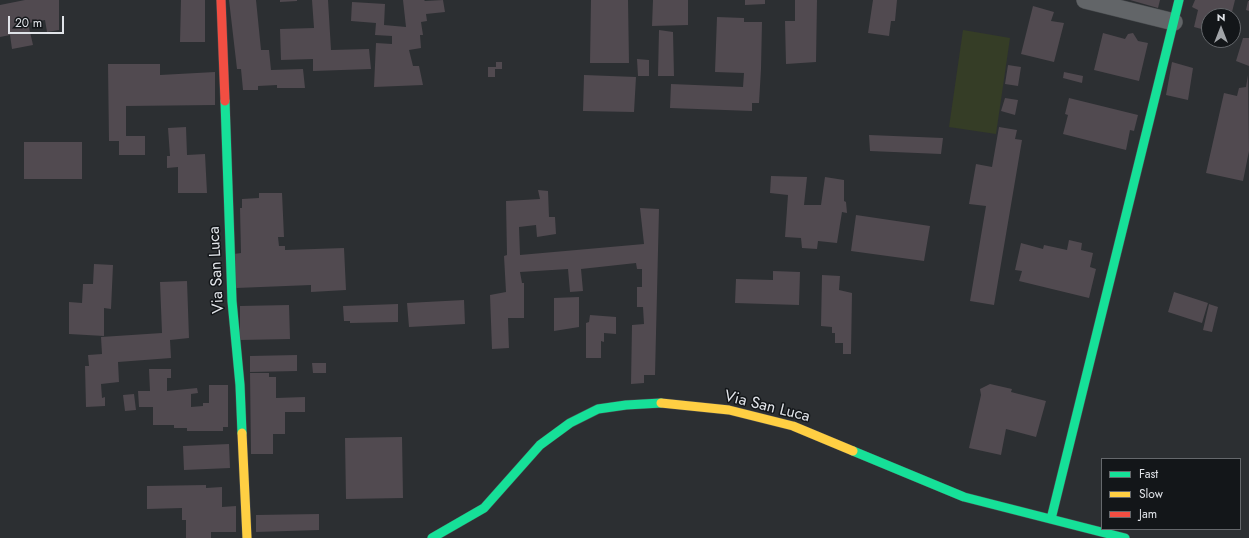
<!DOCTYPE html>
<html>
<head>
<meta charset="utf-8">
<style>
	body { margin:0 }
	#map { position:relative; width:1249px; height:538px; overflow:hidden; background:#2c2f32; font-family:Jost,sans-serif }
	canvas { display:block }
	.legend { position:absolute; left:1101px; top:458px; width:140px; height:72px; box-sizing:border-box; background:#131619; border:1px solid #65686c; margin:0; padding:5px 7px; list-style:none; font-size:12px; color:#e0e3e8 }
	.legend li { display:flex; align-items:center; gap:8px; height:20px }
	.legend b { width:20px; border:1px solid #65686c }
	.north { position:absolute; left:1201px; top:8px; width:40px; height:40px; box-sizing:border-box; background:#131619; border:1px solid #65686c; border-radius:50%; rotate:0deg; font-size:11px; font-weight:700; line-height:16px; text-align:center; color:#e0e3e8 }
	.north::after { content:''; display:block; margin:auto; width:14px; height:18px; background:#a1a4a8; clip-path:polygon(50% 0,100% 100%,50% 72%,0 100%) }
	.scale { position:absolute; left:8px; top:16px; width:56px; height:18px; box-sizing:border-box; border:2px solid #e0e3e8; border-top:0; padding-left:5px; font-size:12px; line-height:14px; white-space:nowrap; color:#e0e3e8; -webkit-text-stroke:3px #131619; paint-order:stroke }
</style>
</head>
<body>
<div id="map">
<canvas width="1249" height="538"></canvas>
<ul class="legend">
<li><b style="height:5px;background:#16e098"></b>Fast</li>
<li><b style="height:5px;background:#ffcf43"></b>Slow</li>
<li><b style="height:5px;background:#f24e42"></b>Jam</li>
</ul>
<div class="north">N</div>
<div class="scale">20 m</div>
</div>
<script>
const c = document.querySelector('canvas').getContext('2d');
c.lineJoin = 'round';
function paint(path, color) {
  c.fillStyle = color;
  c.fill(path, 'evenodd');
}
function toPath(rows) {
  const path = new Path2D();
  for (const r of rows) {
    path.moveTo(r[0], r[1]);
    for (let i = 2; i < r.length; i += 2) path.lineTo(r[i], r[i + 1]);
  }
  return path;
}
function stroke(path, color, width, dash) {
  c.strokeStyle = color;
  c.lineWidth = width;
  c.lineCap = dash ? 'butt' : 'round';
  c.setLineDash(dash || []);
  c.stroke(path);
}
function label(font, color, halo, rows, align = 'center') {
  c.font = font + ' Jost,sans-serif';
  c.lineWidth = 3;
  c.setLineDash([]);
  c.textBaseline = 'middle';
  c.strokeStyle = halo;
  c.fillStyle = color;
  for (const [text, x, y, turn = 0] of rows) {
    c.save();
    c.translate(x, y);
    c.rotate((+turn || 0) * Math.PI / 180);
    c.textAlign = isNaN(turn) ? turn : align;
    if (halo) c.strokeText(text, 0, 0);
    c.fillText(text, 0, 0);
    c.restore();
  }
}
const green = toPath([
	[963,30,1010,38,996,134,949,127]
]);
const building = toPath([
	[25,0,59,0,59,30,47,32,45,20,28,23,33,45,12,49,10,35,0,37,0,5],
	[181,0,205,0,205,42,180,42],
	[229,0,256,0,261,50,269,50,271,70,303,69,305,88,277,88,277,85,258,86,258,90,243,90,241,69,237,69],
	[280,0,297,0,297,1,280,2],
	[312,0,328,0,331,50,369,49,371,69,313,71,313,59,281,60,280,29,314,28],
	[403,0,424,0,425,1,443,0,445,12,426,14,427,21,421,22,423,35,420,35,421,48,409,50,413,66,419,66,423,85,374,87,376,43,392,44,392,36,375,35,376,23,351,21,352,2,385,4,384,25,406,27],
	[591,0,628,0,629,63,590,63],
	[653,0,688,0,688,25,652,26],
	[745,0,765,0,765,4,745,5],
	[795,0,817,0,816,62,786,64,785,21,795,21],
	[873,0,897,0,895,21,891,21,889,36,868,33],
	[1130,0,1160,0,1158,8],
	[1195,0,1235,0,1231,16,1209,16,1209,31,1194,27,1198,10,1192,7],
	[1248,1,1249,1,1249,11,1246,10],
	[1033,6,1054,12,1051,21,1064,23,1054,62,1021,54],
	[717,17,744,18,744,22,762,22,761,69,759,103,752,103,752,111,670,108,671,84,743,87,744,73,715,72],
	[659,30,673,32,674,76,658,76],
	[1103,33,1125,39,1128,34,1133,33,1138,41,1148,43,1139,81,1094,70],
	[1243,38,1249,38,1249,66,1236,61],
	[637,59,649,60,649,76,638,76],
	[496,62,502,62,502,69,495,69,495,77,488,77,488,67,496,67],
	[1172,62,1193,68,1188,100,1166,95],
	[108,64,160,64,160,75,215,72,215,105,126,106,126,136,145,136,145,155,119,155,119,141,109,141],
	[1008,65,1021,67,1018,86,1005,84],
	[1064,72,1083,76,1082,83,1063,78],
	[584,75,636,77,634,112,583,111],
	[1248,75,1249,151,1243,181,1206,173,1224,93,1237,96,1239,88,1246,87],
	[1005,98,1018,100,1015,115,1001,111],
	[1069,98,1138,115,1134,131,1130,130,1126,150,1063,134,1068,115,1065,114],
	[186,127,187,155,205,154,207,193,178,193,178,167,167,168,167,156,170,156,168,128],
	[999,127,1017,130,1015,139,1022,140,994,305,970,301,986,206,969,204,976,164,992,167],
	[869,135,943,138,941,154,870,151],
	[24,142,82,142,82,179,24,179],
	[771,176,807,177,804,205,821,205,825,177,844,180,844,201,846,202,847,213,842,212,837,243,818,241,817,249,802,248,801,238,785,237,788,195,770,193],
	[538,190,548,191,549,217,555,217,556,234,537,237,536,225,519,227,520,255,644,244,640,208,659,209,655,375,644,375,644,383,631,384,632,325,644,324,643,307,637,307,637,287,642,287,642,269,637,269,636,263,581,269,583,291,570,292,568,269,520,272,522,283,524,283,524,318,508,318,509,348,492,349,490,295,506,292,504,256,507,255,506,201,540,199],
	[259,193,282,193,284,237,278,237,279,246,285,246,285,250,344,248,346,290,311,292,311,285,236,288,234,254,241,253,240,208,242,208,242,199,259,198],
	[856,215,930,226,924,261,851,251],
	[1069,240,1082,243,1081,250,1093,253,1090,267,1096,269,1089,298,1019,281,1022,271,1015,270,1021,243,1043,249,1044,245,1067,250],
	[94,264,113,265,111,309,104,308,104,336,69,334,69,302,82,303,83,284,93,284],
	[773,271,800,272,799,305,735,303,736,279,773,280],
	[822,275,840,276,839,290,852,293,851,354,843,354,843,343,835,343,835,333,832,333,832,327,821,326],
	[187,281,189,338,170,340,171,358,118,362,119,382,101,384,102,398,105,397,105,406,86,407,85,366,89,366,88,355,102,354,101,337,162,333,160,282],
	[1174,292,1208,303,1202,323,1168,312],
	[579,297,579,327,554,331,554,298],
	[464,300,465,324,409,327,407,303],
	[398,304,398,322,350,323,350,321,344,321,343,306],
	[1209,304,1218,307,1212,332,1203,330],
	[289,305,290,339,240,340,240,306],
	[590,315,616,317,616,334,604,333,604,342,601,341,601,358,586,358,586,323,589,322],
	[297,355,297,371,250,372,250,356],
	[312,363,326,363,326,373,313,373],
	[149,369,171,369,171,378,167,378,167,391,197,388,198,393,191,394,191,407,203,406,203,403,209,403,209,385,228,385,228,427,223,427,223,431,187,431,187,428,174,428,174,425,153,425,153,407,139,407,138,391,150,391],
	[250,373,269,373,269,377,276,377,276,398,305,397,305,412,285,412,285,434,273,434,273,454,251,454],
	[990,384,1012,389,1011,392,1046,401,1036,437,1006,429,1001,455,969,448,981,395,980,389],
	[134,394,136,410,125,411,123,395],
	[402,437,403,498,346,499,345,438],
	[229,444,230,468,184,470,183,446],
	[206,485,206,488,222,487,222,507,236,506,236,532,211,532,211,538,186,538,186,520,182,520,182,508,147,509,147,486],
	[319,514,319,530,256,532,256,515]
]);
const street = toPath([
	[1085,0,1174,22]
]);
const fast = toPath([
	[225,101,232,301,240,385,242,433],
	[853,451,964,497,1125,538],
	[1051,519,1179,0],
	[432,538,484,508,540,445,570,423,598,409,626,405,661,403]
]);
const slow = toPath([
	[661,403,729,410,793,426,853,451],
	[242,433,247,538]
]);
const jam = toPath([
	[221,0,225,101]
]);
const streetNames = [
	["Via San Luca",217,270,-93],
	["Via San Luca",767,407,14]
];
paint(green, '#353d26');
paint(building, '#514a50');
stroke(street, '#494c4f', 18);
stroke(fast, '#494c4f', 10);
stroke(slow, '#494c4f', 10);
stroke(jam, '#494c4f', 10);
stroke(street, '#626568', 17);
stroke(fast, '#16e098', 9);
stroke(slow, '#ffcf43', 9);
stroke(jam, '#f24e42', 9);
label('16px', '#e0e3e8', '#131619', streetNames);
</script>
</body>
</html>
